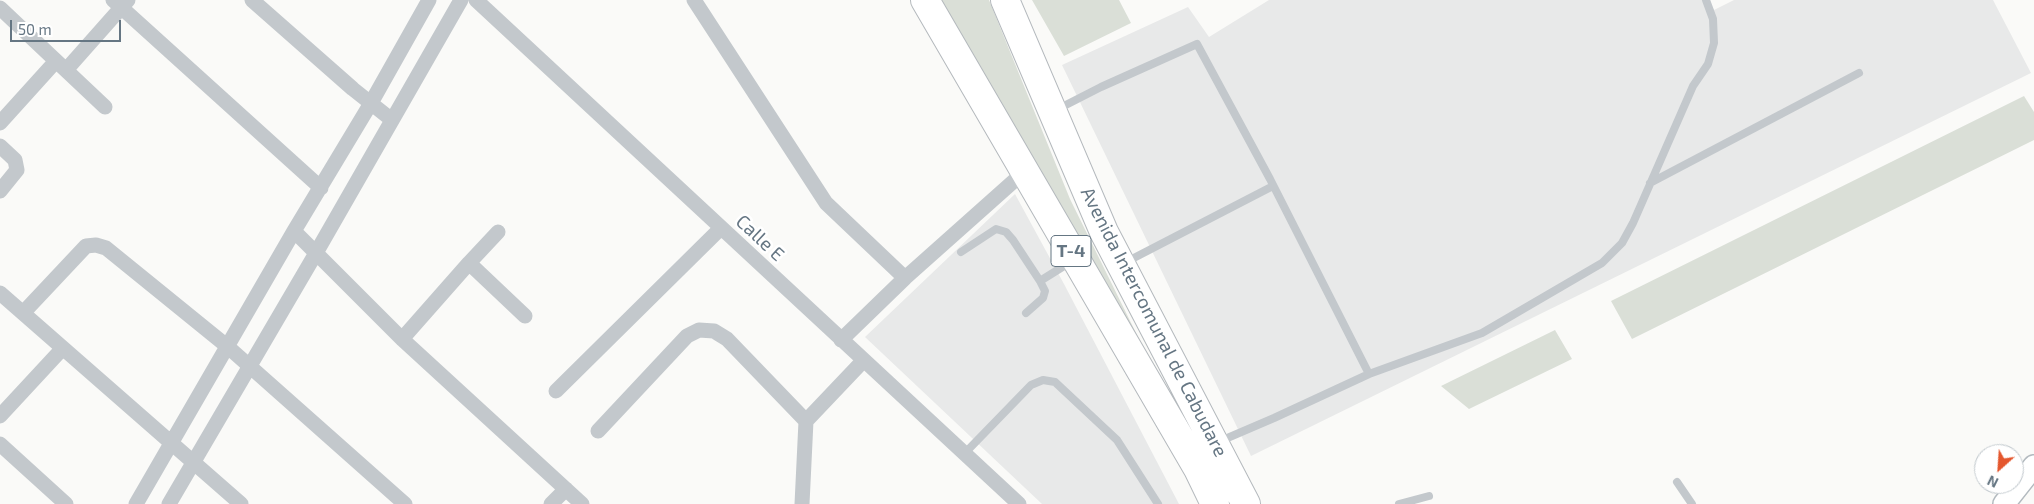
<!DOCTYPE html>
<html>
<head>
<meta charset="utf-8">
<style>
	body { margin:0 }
	#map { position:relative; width:2034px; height:504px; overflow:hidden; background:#fafaf8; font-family:"Exo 2",sans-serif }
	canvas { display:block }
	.north { position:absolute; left:1974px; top:444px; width:50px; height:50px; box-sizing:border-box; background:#fff; border:1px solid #c1c8cd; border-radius:50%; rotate:206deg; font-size:14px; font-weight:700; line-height:20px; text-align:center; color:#657683 }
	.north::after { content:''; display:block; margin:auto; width:18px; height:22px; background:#e4572e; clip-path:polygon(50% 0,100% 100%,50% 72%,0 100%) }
	.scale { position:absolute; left:10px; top:20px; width:111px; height:22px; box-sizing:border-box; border:2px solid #657683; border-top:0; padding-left:6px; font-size:15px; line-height:18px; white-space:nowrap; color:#657683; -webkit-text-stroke:4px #fff; paint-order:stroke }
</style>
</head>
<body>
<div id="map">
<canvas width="2034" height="504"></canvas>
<div class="north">N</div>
<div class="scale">50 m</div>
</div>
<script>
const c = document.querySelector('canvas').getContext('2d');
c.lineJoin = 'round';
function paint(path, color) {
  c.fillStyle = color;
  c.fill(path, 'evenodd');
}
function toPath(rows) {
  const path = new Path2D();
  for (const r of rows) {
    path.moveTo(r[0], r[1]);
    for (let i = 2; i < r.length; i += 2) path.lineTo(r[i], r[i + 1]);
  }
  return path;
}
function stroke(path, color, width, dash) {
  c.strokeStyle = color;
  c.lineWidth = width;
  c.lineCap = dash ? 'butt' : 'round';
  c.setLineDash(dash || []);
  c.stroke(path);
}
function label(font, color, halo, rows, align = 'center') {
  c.font = font + ' "Exo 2",sans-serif';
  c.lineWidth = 5;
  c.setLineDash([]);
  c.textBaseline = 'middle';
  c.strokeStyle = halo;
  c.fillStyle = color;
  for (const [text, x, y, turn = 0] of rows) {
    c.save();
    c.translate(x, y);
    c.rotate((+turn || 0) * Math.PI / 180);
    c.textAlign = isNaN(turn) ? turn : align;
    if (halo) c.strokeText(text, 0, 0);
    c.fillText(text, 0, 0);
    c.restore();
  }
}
const built = toPath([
	[1269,0,1709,0,1714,10,1734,0,1993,0,2031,73,1251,456,1062,65,1188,7,1209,37],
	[1015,194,1064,284,1179,504,1042,504,865,337]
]);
const green = toPath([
	[941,0,989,0,1070,199,1169,400],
	[1032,0,1119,0,1131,23,1064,56],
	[2024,96,2034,112,2034,140,1632,339,1611,301],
	[1555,330,1572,359,1469,409,1441,386]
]);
const lane = toPath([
	[1056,110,1101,87,1197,44,1270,179,1369,374,1274,418,1218,442],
	[1650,183,1859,73],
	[961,252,996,229,1006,232,1013,240,1040,281,1072,261],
	[1126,262,1273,186],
	[1026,313,1043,298,1045,291,1040,281],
	[1369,374,1482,333,1602,263,1622,243,1633,223,1693,86,1708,64,1714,43,1713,19,1706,0],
	[964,454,1031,385,1043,380,1055,382,1117,440,1158,504],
	[1677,482,1692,504],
	[1399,504,1429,496]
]);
const street = toPath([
	[113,0,321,188],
	[252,0,353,89,392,120],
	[476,0,1019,504],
	[694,0,826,203,905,278],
	[0,8,105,107],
	[66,70,128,0],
	[0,123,56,61],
	[0,146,15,160,17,170,0,191],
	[294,231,402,339,582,504],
	[469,263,498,232],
	[0,293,241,504],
	[23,313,86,246,96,245,106,248,228,347,405,504],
	[402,339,469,263,525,316],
	[841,340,905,278,1024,172],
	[556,391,721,228],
	[0,416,63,348],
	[598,431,687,336,699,330,714,331,727,339,806,421],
	[0,444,66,504],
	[136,504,294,231,371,103,429,0],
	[169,504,316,253,461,0],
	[551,504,566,489],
	[802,504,806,421,863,361]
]);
const secondary = toPath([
	[2004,504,2034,466]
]);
const highway = toPath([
	[925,0,1198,469,1215,504],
	[1005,0,1104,232,1246,504]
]);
const shields = [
	[1071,251,40]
];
const shieldNames = [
	["T-4",1071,251]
];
const streetNames = [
	["Calle E",760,238,43],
	["Avenida Intercomunal de Cabudare",1154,322,63]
];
paint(built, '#e8e9e9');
paint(green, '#dadfd7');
stroke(secondary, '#b3babf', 24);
stroke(highway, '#b4b9bd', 30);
stroke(lane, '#c3c8cc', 8);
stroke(street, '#c3c8cc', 15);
stroke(secondary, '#fff', 21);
stroke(highway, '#fff', 28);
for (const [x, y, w] of shields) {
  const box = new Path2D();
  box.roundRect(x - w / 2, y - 15.5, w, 31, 4);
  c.fillStyle = '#fff';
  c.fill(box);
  stroke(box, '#657683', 1);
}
label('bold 18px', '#657683', null, shieldNames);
label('19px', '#657683', '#fff', streetNames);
</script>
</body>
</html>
